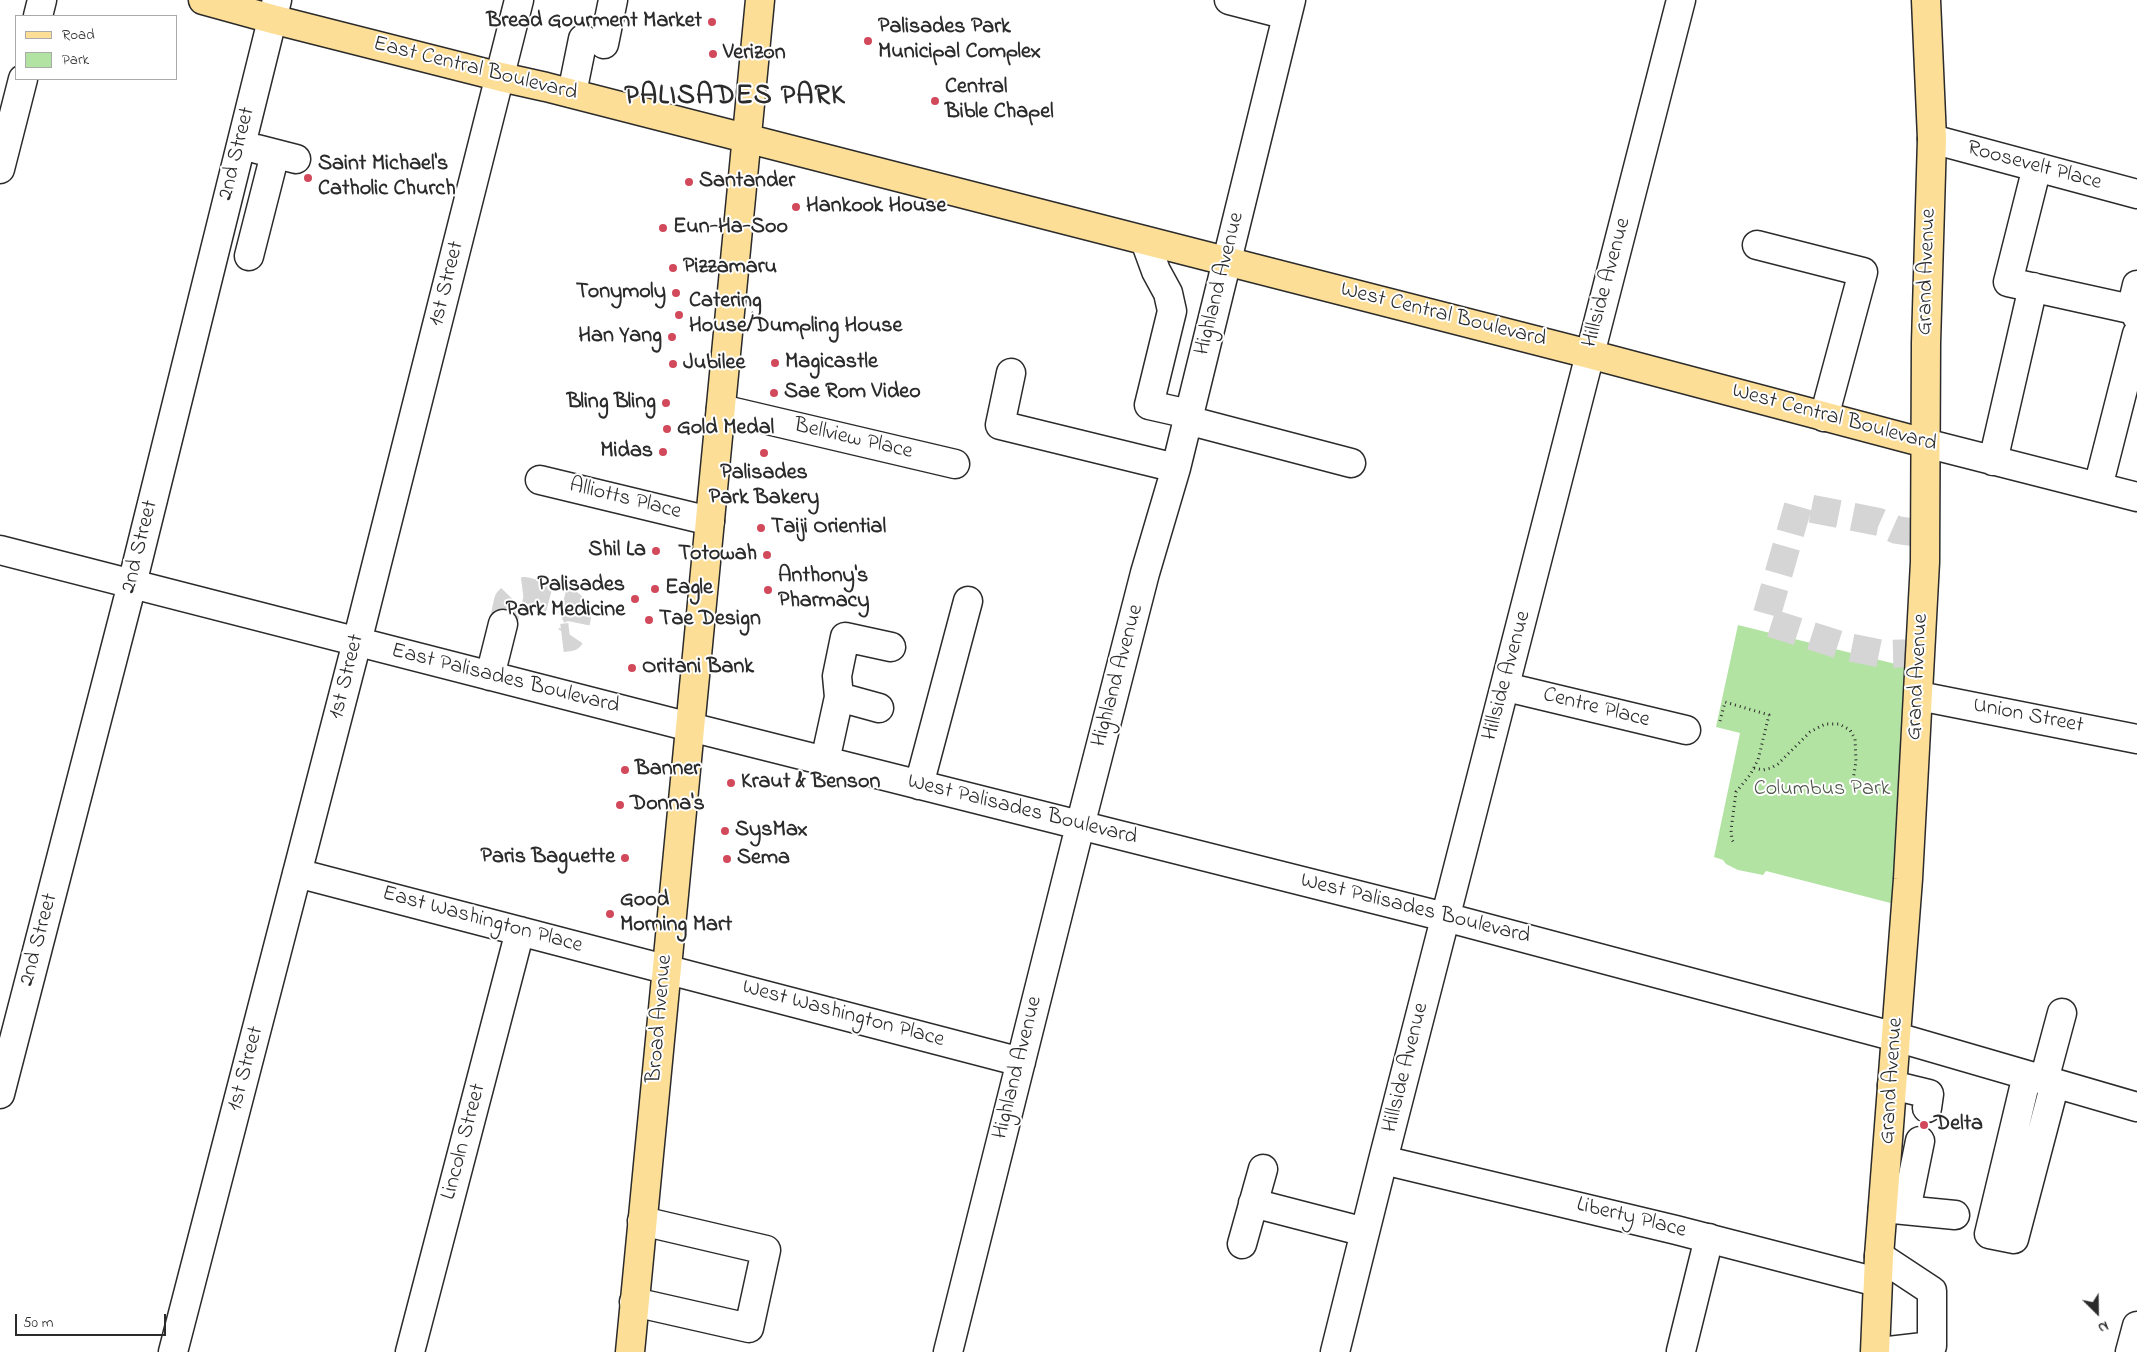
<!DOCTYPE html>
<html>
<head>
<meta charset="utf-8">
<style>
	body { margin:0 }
	#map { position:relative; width:2137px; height:1352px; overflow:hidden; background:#fff; font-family:"Indie Flower",sans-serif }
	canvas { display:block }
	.legend { position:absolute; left:15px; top:15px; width:162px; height:65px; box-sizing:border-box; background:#fff; border:1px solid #aaa; margin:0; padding:6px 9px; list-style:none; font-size:15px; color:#2b2b2b }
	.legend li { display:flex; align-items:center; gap:10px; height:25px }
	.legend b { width:25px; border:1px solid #aaa }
	.north { position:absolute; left:2072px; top:1287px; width:50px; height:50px; -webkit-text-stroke:4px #fff; paint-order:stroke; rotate:157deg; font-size:14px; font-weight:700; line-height:20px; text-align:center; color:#2b2b2b }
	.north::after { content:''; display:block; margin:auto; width:18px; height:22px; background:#2b2b2b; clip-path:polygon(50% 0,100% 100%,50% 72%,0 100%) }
	.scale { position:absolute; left:15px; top:1314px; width:151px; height:22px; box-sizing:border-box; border:2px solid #2b2b2b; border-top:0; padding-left:6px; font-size:15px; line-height:18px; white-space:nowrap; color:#2b2b2b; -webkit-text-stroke:4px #fff; paint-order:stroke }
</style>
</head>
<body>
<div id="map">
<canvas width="2137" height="1352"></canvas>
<ul class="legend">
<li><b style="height:6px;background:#fdde96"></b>Road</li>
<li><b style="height:14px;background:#b2e3a3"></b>Park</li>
</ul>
<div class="north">N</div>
<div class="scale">50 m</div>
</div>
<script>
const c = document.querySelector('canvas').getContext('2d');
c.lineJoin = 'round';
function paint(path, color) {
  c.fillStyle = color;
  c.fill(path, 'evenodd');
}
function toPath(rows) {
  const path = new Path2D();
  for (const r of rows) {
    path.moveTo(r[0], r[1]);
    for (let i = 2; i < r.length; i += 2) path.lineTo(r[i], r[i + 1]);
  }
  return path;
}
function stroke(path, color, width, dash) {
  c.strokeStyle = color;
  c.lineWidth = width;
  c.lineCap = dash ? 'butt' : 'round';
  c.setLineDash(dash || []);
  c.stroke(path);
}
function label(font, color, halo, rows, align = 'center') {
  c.font = font + ' "Indie Flower",sans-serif';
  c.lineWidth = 4;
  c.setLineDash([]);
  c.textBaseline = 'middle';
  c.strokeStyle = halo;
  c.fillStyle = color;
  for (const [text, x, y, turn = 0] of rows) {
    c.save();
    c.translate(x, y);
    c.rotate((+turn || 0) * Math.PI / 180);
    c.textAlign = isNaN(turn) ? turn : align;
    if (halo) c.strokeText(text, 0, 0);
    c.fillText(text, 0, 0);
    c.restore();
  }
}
const green = toPath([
	[1738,625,1920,670,1906,907,1766,871,1763,875,1738,870,1726,864,1723,860,1714,857,1740,733,1716,727]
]);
const minorTunnel = toPath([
	[503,624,508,601,517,592,525,591,567,602,572,606,577,617,574,631,570,637,562,638],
	[1921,653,1883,654,1843,646,1765,621,1798,506,1879,522,1897,530,1911,532,1925,530]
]);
const path = toPath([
	[1720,721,1725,702,1769,715,1758,760,1750,775,1736,792,1731,830,1732,840,1735,844],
	[1754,768,1763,770,1771,768,1778,764,1810,732,1825,724,1839,724,1850,730,1855,739,1856,761,1852,787]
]);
const minor = toPath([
	[1229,0,1287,15],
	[38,16,42,0],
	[604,44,613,0],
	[572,93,583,39],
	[1932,139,2137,194],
	[257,149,296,159],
	[2037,167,2008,282,2135,310],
	[0,169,23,79],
	[1145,241,1156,271,1168,293,1172,311,1149,405,1189,414],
	[1757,245,1863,272,1824,417],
	[249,256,275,154],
	[2137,285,2133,302,2137,317],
	[1011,373,1000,425,1176,468],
	[721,409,955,464],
	[1187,420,1351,463],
	[1925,443,2137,497],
	[1993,461,2033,287],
	[540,480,710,521],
	[2098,487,2137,334],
	[0,550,690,727,1445,917,1896,1037,2137,1107],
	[490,676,503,624],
	[1506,687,1686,730],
	[1919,696,2137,739],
	[839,697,879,708],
	[825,761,839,697,837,676,845,637,891,647],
	[919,785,968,601],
	[297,873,1021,1062],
	[2027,1075,1989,1234,2014,1239,2055,1083],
	[2044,1080,2062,1013],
	[1892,1085,1929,1094,1927,1108],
	[0,1094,132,584,277,0],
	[1383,1160,1676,1230,1877,1282],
	[1253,1203,1365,1232],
	[1883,1208,1955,1215],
	[1906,1210,1920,1141],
	[1242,1244,1263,1169],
	[1879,1256,1932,1291,1932,1346,1880,1352],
	[634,1302,749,1328,766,1250,642,1221],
	[1681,1351,1709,1238],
	[173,1352,357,642,519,0],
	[410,1352,520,931],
	[948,1352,1080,826,1145,573,1176,468,1291,0],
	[1335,1352,1383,1160,1681,0],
	[2130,1352,2137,1326]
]);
const major = toPath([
	[203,0,272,19,501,77,546,87,1589,354,1925,443],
	[630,1352,760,0],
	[1875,1352,1879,1256,1908,879,1925,562,1926,343,1932,139,1926,0]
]);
const markers = [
	[712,22,5,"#d1495b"],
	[868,41,5,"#d1495b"],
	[713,54,5,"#d1495b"],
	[935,101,5,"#d1495b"],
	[308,178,5,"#d1495b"],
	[689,182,5,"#d1495b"],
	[796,207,5,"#d1495b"],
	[663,228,5,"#d1495b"],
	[673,268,5,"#d1495b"],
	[676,293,5,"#d1495b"],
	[679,315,5,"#d1495b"],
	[672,337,5,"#d1495b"],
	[775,363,5,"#d1495b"],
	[673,364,5,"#d1495b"],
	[774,393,5,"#d1495b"],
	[666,403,5,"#d1495b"],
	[667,429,5,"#d1495b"],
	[663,452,5,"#d1495b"],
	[764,453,5,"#d1495b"],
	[761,528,5,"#d1495b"],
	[656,551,5,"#d1495b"],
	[767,555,5,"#d1495b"],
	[655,589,5,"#d1495b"],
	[768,590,5,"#d1495b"],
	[635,599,5,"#d1495b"],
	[649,620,5,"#d1495b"],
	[632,668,5,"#d1495b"],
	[625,770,5,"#d1495b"],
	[731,783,5,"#d1495b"],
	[620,805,5,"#d1495b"],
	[725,831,5,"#d1495b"],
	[625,858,5,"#d1495b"],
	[727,859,5,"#d1495b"],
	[610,914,5,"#d1495b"],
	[1924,1125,5,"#d1495b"]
];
const poiNames = [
	["Bread Gourment Market",702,22,"right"],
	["Palisades Park",878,28],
	["Municipal Complex",878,53],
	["Verizon",723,54],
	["Central",945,88],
	["Bible Chapel",945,113],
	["Saint Michael's",318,165],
	["Catholic Church",318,190],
	["Santander",699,182],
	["Hankook House",806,207],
	["Eun-Ha-Soo",673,228],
	["Pizzamaru",683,268],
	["Tonymoly",666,293,"right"],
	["Catering",689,302],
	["House/Dumpling House",689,327],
	["Han Yang",662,337,"right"],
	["Magicastle",785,363],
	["Jubilee",683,364],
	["Sae Rom Video",784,393],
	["Bling Bling",656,403,"right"],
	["Gold Medal",677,429],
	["Midas",653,452,"right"],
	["Palisades",764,474,"center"],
	["Park Bakery",764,499,"center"],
	["Taiji Oriential",771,528],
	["Shil La",646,551,"right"],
	["Totowah",757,555,"right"],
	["Anthony's",778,577],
	["Pharmacy",778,602],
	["Palisades",625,586,"right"],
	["Park Medicine",625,611,"right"],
	["Eagle",665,589],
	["Tae Design",659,620],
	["Oritani Bank",642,668],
	["Banner",635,770],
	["Kraut & Benson",741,783],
	["Donna's",630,805],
	["SysMax",735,831],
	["Paris Baguette",615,858,"right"],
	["Sema",737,859],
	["Good",620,901],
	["Morning Mart",620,926],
	["Delta",1934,1125]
];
const streetNames = [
	["East Central Boulevard",475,70,14],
	["2nd Street",238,154,-76],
	["Roosevelt Place",2034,167,15],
	["Grand Avenue",1928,272,-88],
	["Hillside Avenue",1608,283,-75],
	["1st Street",448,284,-76],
	["Highland Avenue",1221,284,-76],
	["West Central Boulevard",1443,316,14],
	["West Central Boulevard",1834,419,15],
	["Bellview Place",853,440,13],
	["Alliotts Place",625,500,14],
	["2nd Street",141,547,-76],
	["Highland Avenue",1119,676,-75],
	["Hillside Avenue",1508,676,-75],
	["1st Street",348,677,-76],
	["Grand Avenue",1919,677,-87],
	["East Palisades Boulevard",505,680,14],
	["Centre Place",1596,709,14],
	["Union Street",2028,717,11],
	["West Palisades Boulevard",1022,811,14],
	["West Palisades Boulevard",1415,910,14],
	["East Washington Place",482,921,15],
	["2nd Street",40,940,-75],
	["West Washington Place",843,1015,15],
	["Broad Avenue",661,1019,-85],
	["Highland Avenue",1019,1068,-76],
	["Hillside Avenue",1407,1068,-76],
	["1st Street",247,1069,-75],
	["Grand Avenue",1893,1081,-86],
	["Lincoln Street",465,1142,-75],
	["Liberty Place",1631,1219,14]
];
const parkNames = [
	["Columbus Park",1822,790]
];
const districtNames = [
	["PALISADES PARK",735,98]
];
paint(green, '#b2e3a3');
stroke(minorTunnel, '#d5d5d5', 28, [28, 14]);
stroke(minor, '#2b2b2b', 31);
stroke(major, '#2b2b2b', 31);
stroke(path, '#2b2b2b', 3, [1, 4]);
stroke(minor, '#fff', 28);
stroke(major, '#fdde96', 28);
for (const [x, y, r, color] of markers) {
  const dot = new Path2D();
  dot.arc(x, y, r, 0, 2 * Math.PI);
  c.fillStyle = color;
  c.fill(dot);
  stroke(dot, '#fff', 2);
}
label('bold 22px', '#2b2b2b', '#fff', poiNames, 'left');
label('22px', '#2b2b2b', '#fff', streetNames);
label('22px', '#4d5949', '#fff', parkNames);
c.letterSpacing = '1px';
label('bold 28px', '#2b2b2b', '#fff', districtNames);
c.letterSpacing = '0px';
</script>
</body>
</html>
